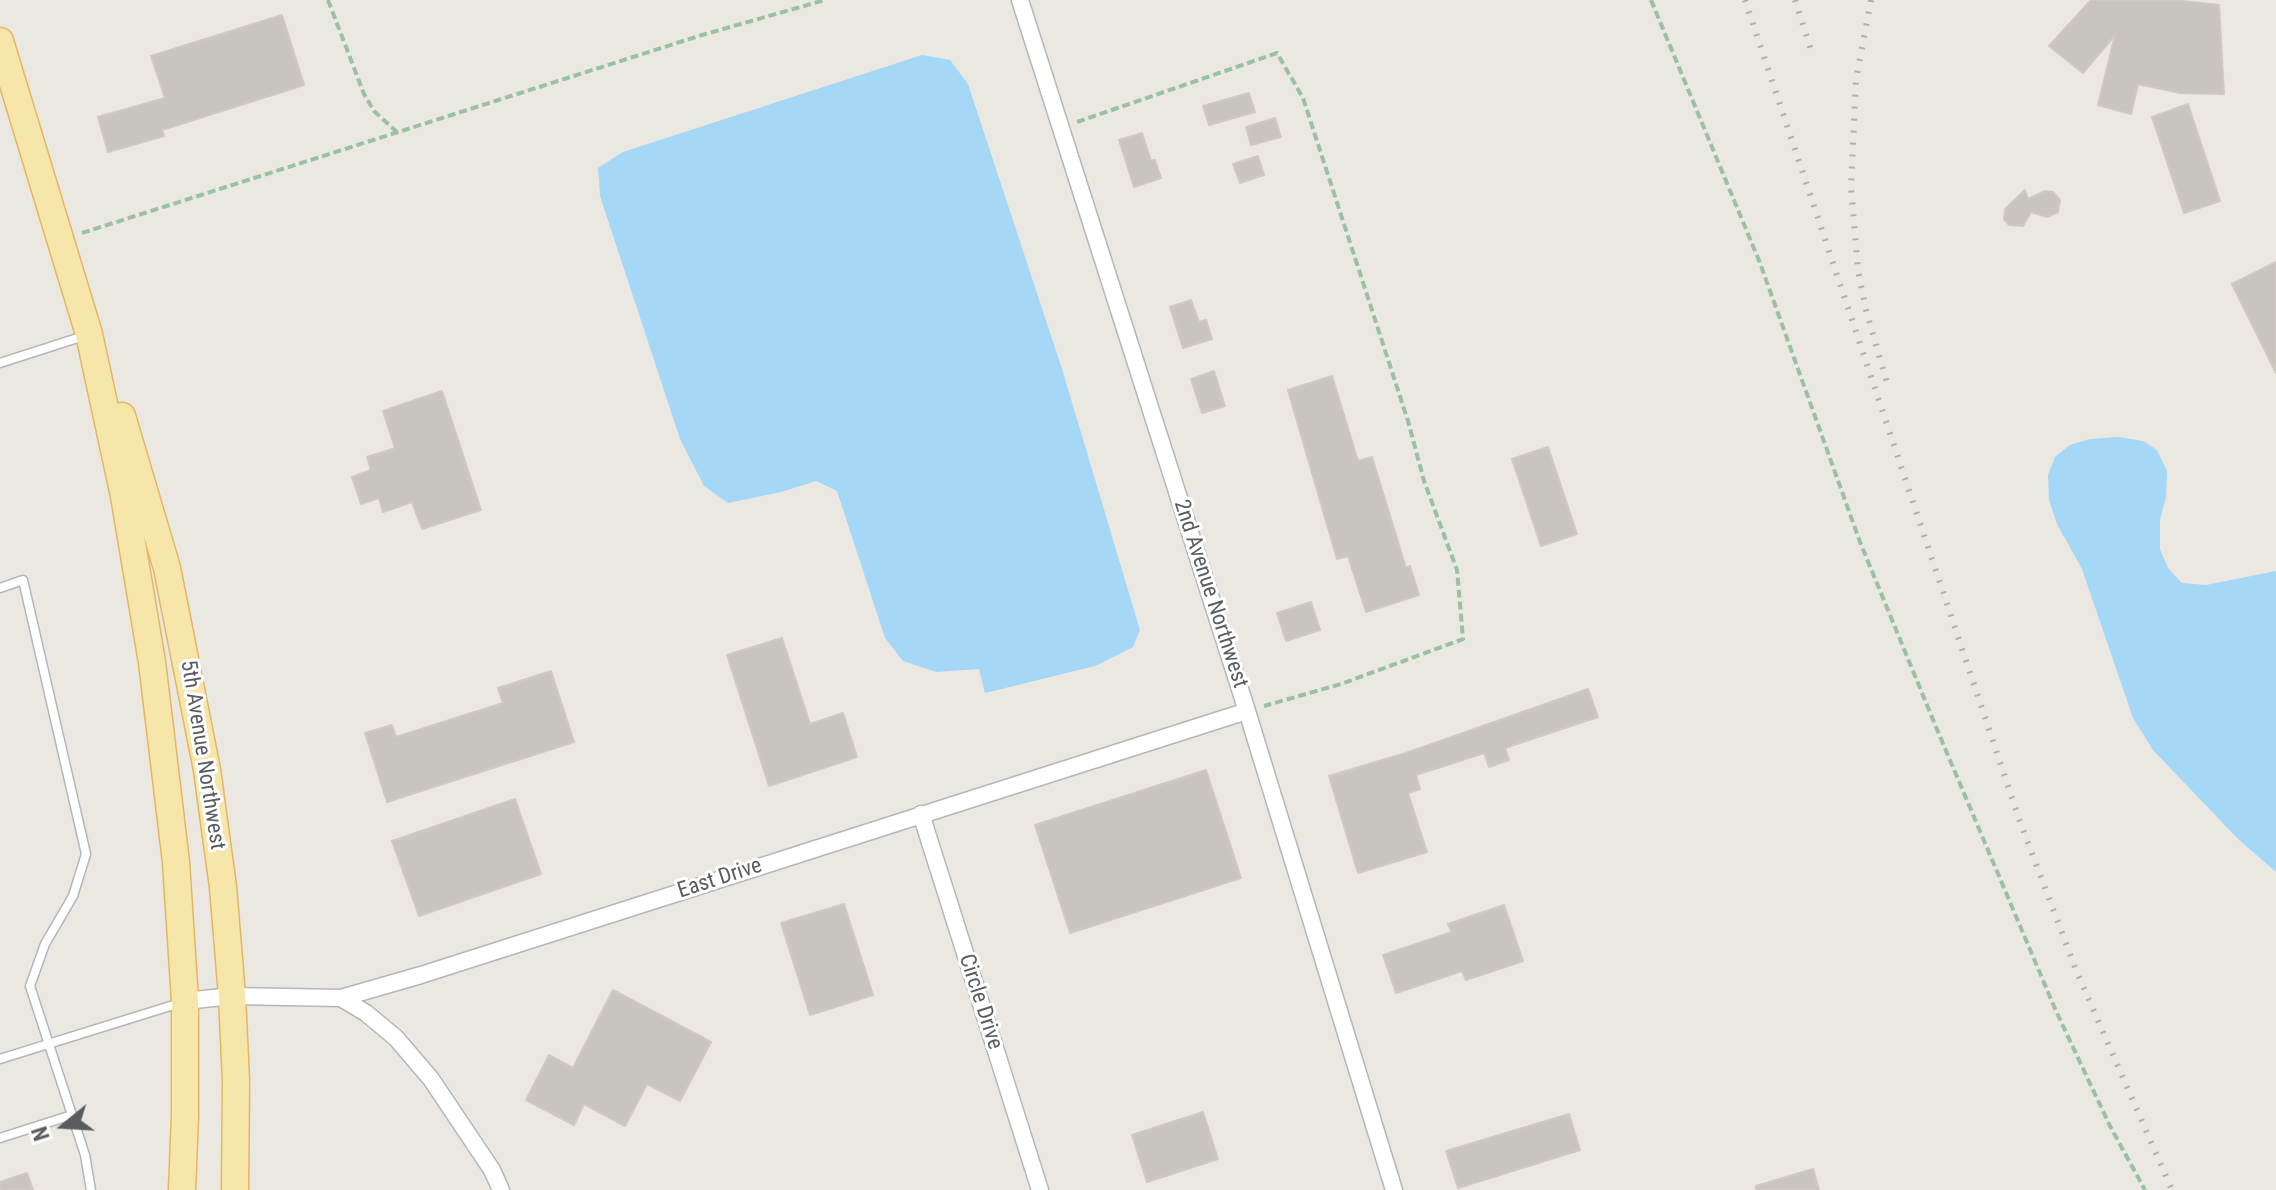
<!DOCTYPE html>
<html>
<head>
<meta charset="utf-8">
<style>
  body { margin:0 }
  #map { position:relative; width:2276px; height:1190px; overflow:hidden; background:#ebe8e1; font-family:"Roboto Condensed",sans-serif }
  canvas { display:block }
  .north { position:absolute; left:24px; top:1086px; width:80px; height:80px; -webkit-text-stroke:6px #fff; paint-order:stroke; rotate:252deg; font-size:22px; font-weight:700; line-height:32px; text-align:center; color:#595d60 }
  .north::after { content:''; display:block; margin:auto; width:28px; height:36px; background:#595d60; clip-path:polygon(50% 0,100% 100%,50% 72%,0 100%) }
</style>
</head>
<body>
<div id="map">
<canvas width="2276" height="1190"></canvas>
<div class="north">N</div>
</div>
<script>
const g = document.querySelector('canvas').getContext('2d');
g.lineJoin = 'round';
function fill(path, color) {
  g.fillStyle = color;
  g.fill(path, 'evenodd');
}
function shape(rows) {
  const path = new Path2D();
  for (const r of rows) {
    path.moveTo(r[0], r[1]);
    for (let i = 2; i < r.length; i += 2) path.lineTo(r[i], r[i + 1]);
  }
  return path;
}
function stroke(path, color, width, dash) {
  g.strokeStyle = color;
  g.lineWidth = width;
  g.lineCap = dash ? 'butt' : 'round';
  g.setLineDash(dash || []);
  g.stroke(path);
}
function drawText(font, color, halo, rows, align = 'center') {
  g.font = font + ' "Roboto Condensed",sans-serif';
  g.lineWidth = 6;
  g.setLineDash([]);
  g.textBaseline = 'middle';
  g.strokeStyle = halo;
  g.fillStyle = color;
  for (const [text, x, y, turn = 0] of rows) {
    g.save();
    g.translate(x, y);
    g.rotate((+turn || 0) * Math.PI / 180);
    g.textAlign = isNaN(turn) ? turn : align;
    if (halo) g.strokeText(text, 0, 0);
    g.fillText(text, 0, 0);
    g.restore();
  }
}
fill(shape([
  [922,55,950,60,968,84,1062,369,1140,630,1133,647,1095,666,985,693,979,669,936,672,903,661,885,638,837,491,816,481,781,492,728,503,704,486,680,439,600,196,598,168,623,152],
  [2118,437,2143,441,2157,450,2167,471,2166,497,2160,520,2160,549,2168,568,2182,583,2206,585,2276,571,2276,872,2238,839,2153,750,2133,718,2082,569,2057,524,2049,500,2048,475,2055,457,2070,445,2090,439]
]), '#a5d7f6');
const building = shape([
  [2091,0,2174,0,2219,5,2224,94,2180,93,2138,84,2131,114,2098,105,2115,35,2083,73,2049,46,2091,0],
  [282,15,304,85,162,130,164,136,108,152,98,117,165,98,151,56,282,15],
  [1249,93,1255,112,1209,125,1203,106,1249,93],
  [2188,104,2220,201,2184,213,2152,117,2188,104],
  [1275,118,1281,137,1251,145,1246,127,1275,118],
  [1142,133,1151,161,1155,160,1161,178,1134,187,1119,140,1142,133],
  [1258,156,1264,175,1240,183,1233,164,1258,156],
  [2025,190,2028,199,2045,191,2053,192,2060,200,2058,212,2047,217,2031,212,2023,226,2009,225,2004,219,2005,209,2025,190],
  [2276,262,2276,373,2232,284,2276,262],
  [1191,300,1199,322,1206,320,1212,339,1183,348,1170,307,1191,300],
  [1214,371,1225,406,1202,413,1191,379,1214,371],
  [1332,376,1358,461,1372,457,1406,568,1410,566,1419,595,1366,612,1348,556,1337,559,1288,390,1332,376],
  [442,391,481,510,422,529,412,502,383,512,379,498,361,504,352,477,371,470,367,457,395,448,383,411,442,391],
  [1548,447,1577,534,1541,546,1512,459,1548,447],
  [1311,602,1320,630,1286,641,1277,613,1311,602],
  [782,638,810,724,843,713,857,757,769,786,727,655,782,638],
  [551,671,574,742,387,802,365,733,392,725,396,737,503,703,498,688,551,671],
  [1588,689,1598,717,1505,748,1509,760,1489,767,1484,753,1416,775,1420,789,1408,793,1427,852,1358,873,1329,776,1409,752,1588,689],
  [1206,770,1241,878,1070,933,1035,825,1206,770],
  [515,799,541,874,419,916,392,841,515,799],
  [844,904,873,995,810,1015,781,923,844,904],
  [1504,905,1523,961,1466,980,1462,971,1396,993,1383,955,1452,932,1448,924,1504,905],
  [613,990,711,1042,680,1101,647,1084,625,1126,584,1104,574,1125,526,1100,549,1055,573,1068,613,990],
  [1203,1112,1218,1159,1147,1182,1132,1135,1203,1112],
  [1569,1114,1580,1150,1458,1188,1446,1151,1569,1114],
  [1813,1169,1819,1190,1756,1190,1756,1186,1813,1169],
  [27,1173,33,1190,0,1190,0,1182,27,1173]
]);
fill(building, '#c8c5c0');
stroke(building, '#cfc9c0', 2);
const service = shape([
  [0,363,87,335],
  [0,588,23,580,86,854,73,896,45,944,30,986,85,1155,91,1190],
  [0,1059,180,1003],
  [0,1138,72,1115]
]);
const minor = shape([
  [1020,0,1247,711,1394,1190],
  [921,814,1040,1190],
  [341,998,366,1013,396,1038,431,1079,492,1170,501,1190],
  [185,1001,232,996,341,998,421,975,1247,711]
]);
const primary = shape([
  [0,41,89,334,124,496,152,662,176,862,185,1001,185,1116,182,1190],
  [122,416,167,568,207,770,223,887,232,996,236,1081,235,1190]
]);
stroke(service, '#b3b6ba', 11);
stroke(minor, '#b3b6ba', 19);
stroke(primary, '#e3b762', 29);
stroke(shape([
  [328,0,364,94,374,111,398,133],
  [1651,0,1760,263,1860,542,1936,727,2056,1011,2110,1126,2145,1190],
  [1077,122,1277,53,1303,98,1408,421,1424,481,1457,570,1463,639,1341,684,1264,706],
  [82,233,702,35,825,0]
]), '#99c1a2', 4, [8, 4]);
stroke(service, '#fff', 8);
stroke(minor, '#fff', 16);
stroke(primary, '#f6e6aa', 26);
stroke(shape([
  [1745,0,2019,819,2076,970,2172,1190],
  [1795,0,1812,53],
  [1871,0,1856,79,1851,187,1858,270,1866,310,1887,383]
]), '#afb0b0', 6, [2, 10]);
drawText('22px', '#595d60', '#fff', [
  ["2nd Avenue Northwest",1210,594,72],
  ["5th Avenue Northwest",202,755,81],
  ["East Drive",720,879,-18],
  ["Circle Drive",980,1002,72]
]);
</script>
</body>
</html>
